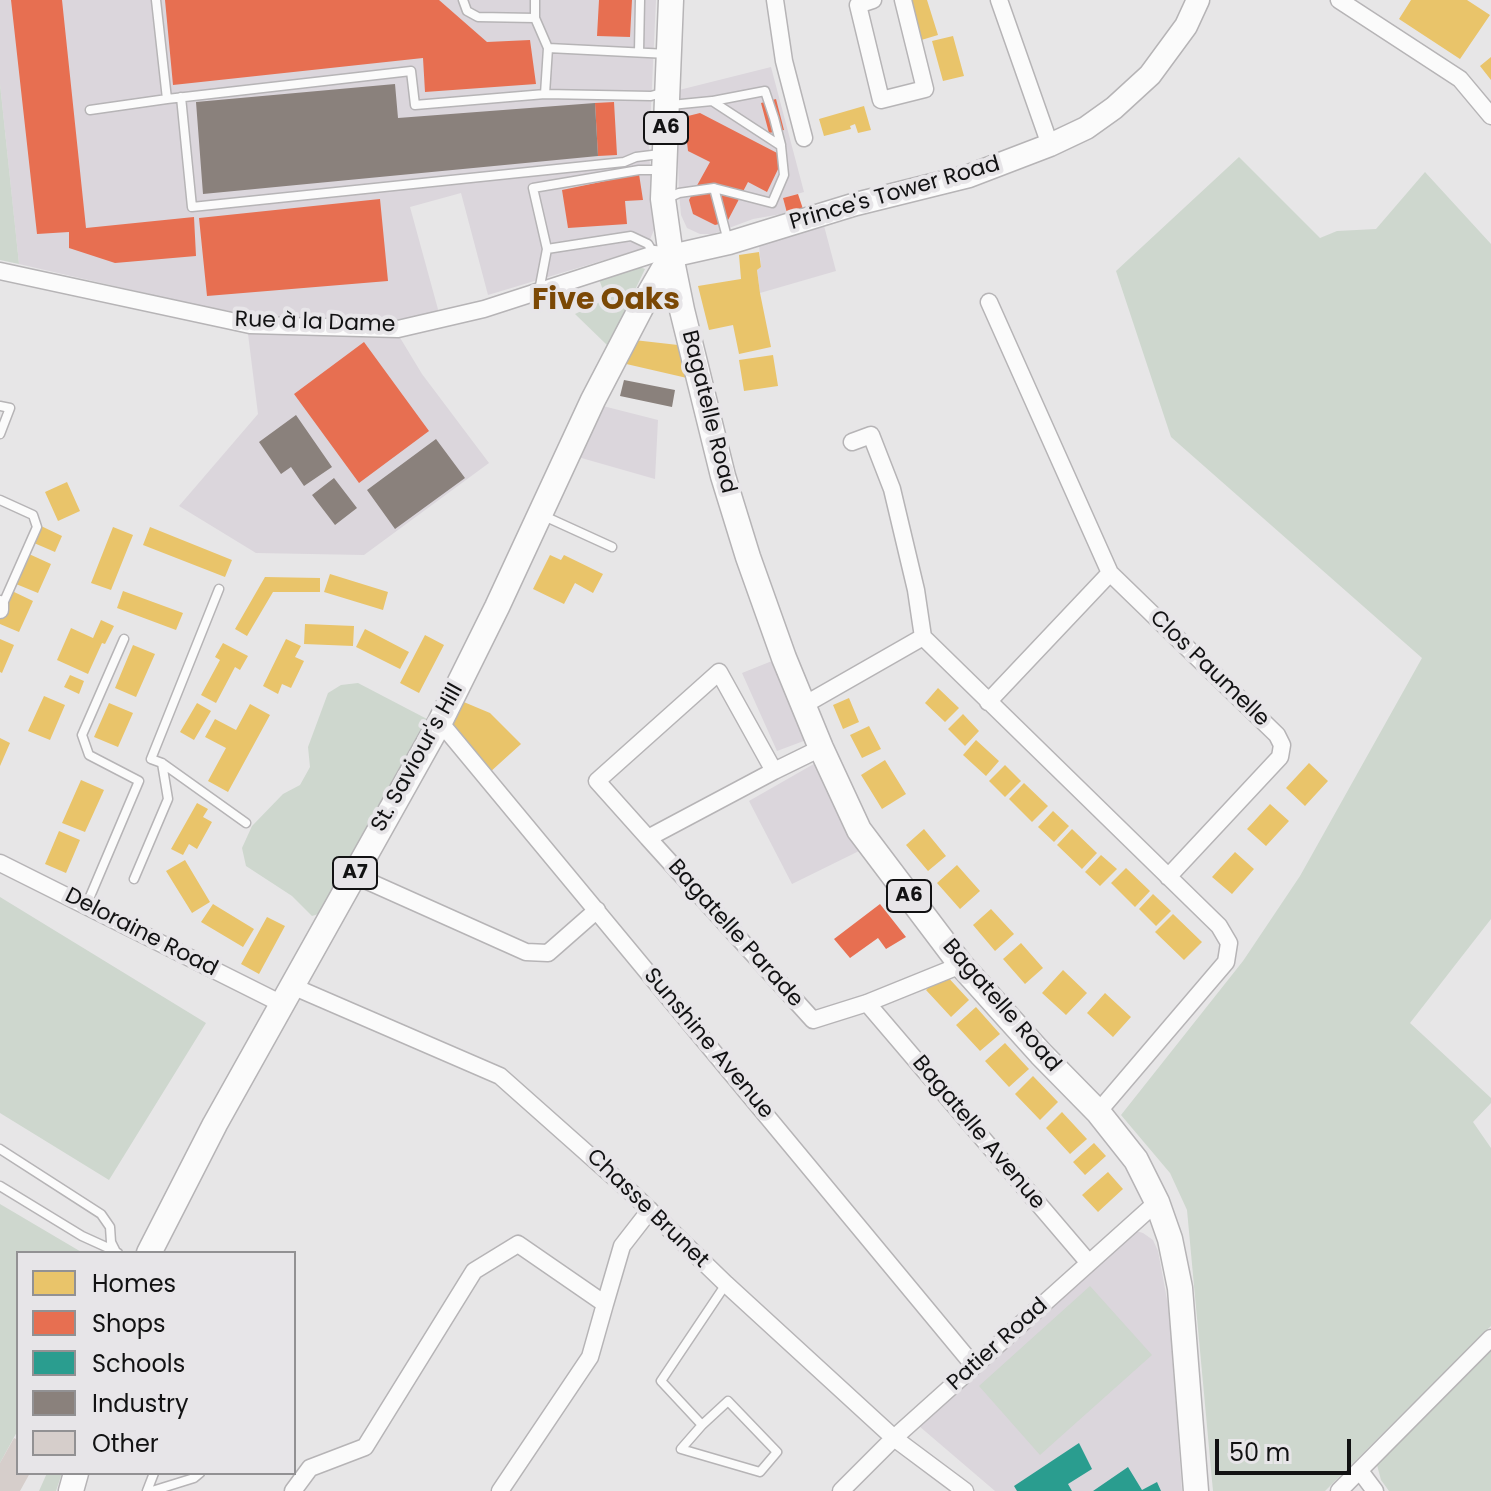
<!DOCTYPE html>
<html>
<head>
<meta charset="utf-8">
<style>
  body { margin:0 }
  #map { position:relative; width:1491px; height:1491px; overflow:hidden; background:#e7e6e7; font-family:Poppins,sans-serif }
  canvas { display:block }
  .legend { position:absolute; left:16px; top:1251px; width:280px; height:224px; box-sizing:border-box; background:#e7e5e8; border:2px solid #929193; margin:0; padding:10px 14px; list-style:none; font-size:24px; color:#121213 }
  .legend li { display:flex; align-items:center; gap:16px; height:40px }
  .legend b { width:40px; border:2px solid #929193 }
  .scale { position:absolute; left:1215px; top:1439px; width:136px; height:36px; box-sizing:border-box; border:4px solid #121213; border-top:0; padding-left:10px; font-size:24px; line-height:28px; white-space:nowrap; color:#121213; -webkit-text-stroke:6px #e7e5e8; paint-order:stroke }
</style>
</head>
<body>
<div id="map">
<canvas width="1491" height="1491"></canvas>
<ul class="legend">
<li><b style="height:22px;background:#e9c46a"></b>Homes</li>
<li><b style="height:22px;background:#e76f51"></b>Shops</li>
<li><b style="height:22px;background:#2a9d8f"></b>Schools</li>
<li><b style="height:22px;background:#8a817c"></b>Industry</li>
<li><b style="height:22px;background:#d6cecb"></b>Other</li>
</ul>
<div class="scale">50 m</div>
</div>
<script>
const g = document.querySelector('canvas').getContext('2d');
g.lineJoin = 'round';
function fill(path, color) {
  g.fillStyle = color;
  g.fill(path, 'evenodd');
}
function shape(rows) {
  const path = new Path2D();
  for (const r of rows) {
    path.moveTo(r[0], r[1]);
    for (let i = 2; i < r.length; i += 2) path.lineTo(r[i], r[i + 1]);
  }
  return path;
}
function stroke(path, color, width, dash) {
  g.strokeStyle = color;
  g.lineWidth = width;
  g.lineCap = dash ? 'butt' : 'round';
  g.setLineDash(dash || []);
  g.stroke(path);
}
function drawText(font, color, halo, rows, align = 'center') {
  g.font = font + ' Poppins,sans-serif';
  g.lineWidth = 8;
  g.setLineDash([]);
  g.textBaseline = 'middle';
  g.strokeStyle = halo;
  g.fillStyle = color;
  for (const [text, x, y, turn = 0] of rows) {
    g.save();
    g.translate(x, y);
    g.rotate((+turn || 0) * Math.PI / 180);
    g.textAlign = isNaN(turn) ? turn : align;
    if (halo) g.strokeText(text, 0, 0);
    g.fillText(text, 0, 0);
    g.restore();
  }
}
fill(shape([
  [0,0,656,0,649,149,654,230,648,244,641,249,488,295,461,193,410,207,439,313,387,321,261,317,188,303,19,264,0,84],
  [771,67,804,192,783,198,787,213,753,219,713,234,700,234,687,228,681,215,679,193,677,132,679,90],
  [823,222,836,271,760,293,757,270,761,267,759,245],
  [259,330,399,336,422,374,489,463,364,555,256,553,179,506,258,414,248,334],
  [603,406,658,420,655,479,578,457],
  [777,659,809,739,777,751,742,673],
  [819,761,859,851,792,884,749,801],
  [1133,1230,1143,1233,1153,1240,1158,1251,1169,1310,1182,1491,995,1491,919,1426]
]), '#dbd6dc');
fill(shape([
  [0,84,19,264,0,260],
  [1239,157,1320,238,1337,231,1376,229,1425,172,1491,244,1491,919,1410,1023,1491,1098,1491,1103,1473,1122,1491,1148,1491,1326,1325,1491,1213,1491,1187,1210,1170,1173,1121,1115,1243,961,1300,876,1422,658,1171,437,1116,271],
  [634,265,645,269,608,346,575,314,606,299,598,276],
  [358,683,427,719,322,913,312,916,292,896,246,866,242,848,252,826,283,794,300,785,310,767,308,747,328,693,341,685],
  [0,897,206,1023,109,1180,0,1113],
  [0,1204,83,1253,18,1253,18,1430,0,1463],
  [1090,1286,1152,1355,1040,1455,979,1386],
  [1491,1351,1491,1491,1389,1491,1381,1480,1377,1465],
  [47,1473,62,1473,56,1491,39,1491]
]), '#ced7ce');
fill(shape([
  [906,0,927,0,938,35,918,41],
  [1411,0,1467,0,1490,15,1460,59,1399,19],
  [953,36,964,76,943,81,932,41],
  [1491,57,1491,80,1480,66],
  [864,106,871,130,858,133,855,124,850,126,851,129,824,136,819,119],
  [759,252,761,267,757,270,760,293,771,347,739,354,733,325,709,330,698,286,741,279,739,255],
  [634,340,678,345,687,378,622,363],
  [773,355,778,386,744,391,739,360],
  [67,482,80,511,58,521,45,492],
  [41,526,62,536,55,552,34,543],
  [113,527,133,535,111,590,91,583],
  [150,527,232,560,225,577,143,545],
  [29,554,51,564,38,593,16,584],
  [550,555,561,560,564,555,603,574,593,593,575,583,564,604,533,589],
  [330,574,388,592,383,610,324,592],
  [265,577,320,578,320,592,273,592,247,636,235,629],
  [12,591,33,601,19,632,0,624,0,618],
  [123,591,183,613,176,630,117,608],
  [101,620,114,626,105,644,102,643,88,674,57,660,71,628,93,638],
  [305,624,354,626,353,646,304,644],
  [365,629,409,652,400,669,356,647],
  [425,635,444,645,419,693,400,683],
  [0,639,14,645,2,673,0,672],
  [286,639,301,646,295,657,304,661,291,688,282,684,278,694,263,686],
  [223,643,248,656,240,670,235,667,216,703,201,695,220,660,215,657],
  [133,645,155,654,136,697,115,688],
  [70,675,84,681,79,694,64,687],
  [938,688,959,708,945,722,925,703],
  [44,696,65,705,50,740,28,731],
  [849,698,859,722,843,729,833,705],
  [459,700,490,713,521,744,489,773,450,725],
  [109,703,133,713,118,747,94,737],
  [197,703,211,711,194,740,180,732],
  [250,704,270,715,228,792,208,781,226,748,205,737,215,719,236,730],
  [963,714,979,731,965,746,948,729],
  [869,726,881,749,862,758,850,735],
  [0,738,10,743,0,766],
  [976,740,999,761,986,776,963,755],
  [885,760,906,794,882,809,861,775],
  [1309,763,1328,781,1305,806,1286,788],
  [1005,765,1021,781,1005,797,989,781],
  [81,780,104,790,85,832,62,823],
  [1024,783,1048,806,1032,822,1009,799],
  [197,803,208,809,203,817,212,822,197,849,189,844,183,855,171,849],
  [1270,804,1289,821,1266,846,1247,829],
  [1053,811,1069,826,1054,842,1038,827],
  [924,829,946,856,928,871,906,845],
  [1072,829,1097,853,1082,869,1057,845],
  [59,831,80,840,66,873,45,864],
  [1235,852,1254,869,1232,894,1212,877],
  [1101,855,1117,869,1100,886,1085,872],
  [185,860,210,902,192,913,166,871],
  [957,865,980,891,960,909,937,883],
  [1126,868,1150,891,1135,907,1111,883],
  [1153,894,1171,911,1156,926,1139,909],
  [213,904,254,929,243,947,201,922],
  [991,909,1014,934,995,951,973,925],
  [1173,914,1202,942,1184,960,1155,932],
  [267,917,285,926,259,974,241,964],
  [1021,943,1043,968,1025,984,1003,959],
  [1063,970,1087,993,1066,1015,1042,993],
  [944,973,969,1000,951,1017,926,990],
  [1105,993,1131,1017,1113,1037,1087,1013],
  [976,1007,1000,1034,980,1051,956,1025],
  [1005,1043,1029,1069,1009,1087,985,1061],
  [1033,1076,1058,1102,1040,1120,1015,1094],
  [1062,1112,1087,1139,1070,1154,1046,1128],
  [1094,1143,1106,1156,1085,1175,1073,1162],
  [1108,1172,1123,1189,1098,1212,1082,1195]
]), '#e9c46a');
fill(shape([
  [11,0,62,0,86,228,194,217,196,256,115,263,69,248,69,232,37,234],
  [165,0,439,0,487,42,530,40,536,84,425,92,423,58,173,85],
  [599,0,632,0,630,37,597,36],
  [776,99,784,130,769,133,761,103],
  [614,102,617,155,598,156,595,103],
  [700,113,779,154,781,163,767,192,748,182,727,222,715,225,693,214,689,200,710,162,688,151,686,134,688,116],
  [639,174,643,200,625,201,627,224,568,228,562,190],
  [798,194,803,209,787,213,783,198],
  [380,199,388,281,207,296,199,218],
  [364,342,429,431,359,483,294,394],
  [880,904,906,937,886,949,878,938,850,958,834,939]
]), '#e76f51');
fill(shape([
  [1079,1443,1092,1469,1068,1484,1072,1491,1017,1491,1014,1486],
  [1128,1467,1142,1490,1157,1482,1161,1491,1093,1491]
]), '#2a9d8f');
fill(shape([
  [395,84,398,118,595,103,598,156,203,194,196,102],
  [624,380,675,390,672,407,620,396],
  [296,415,332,467,304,486,291,467,281,474,259,442],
  [436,439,465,478,395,529,367,490],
  [334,478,357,508,335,525,312,495]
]), '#8a817c');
fill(shape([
  [14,1438,18,1440,18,1473,30,1473,20,1491,0,1491,0,1463]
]), '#d6cecb');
const lane = shape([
  [463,0,467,11,478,17,535,18],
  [535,0,535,18,548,48],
  [639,52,640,0],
  [665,92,651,96,545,94,548,48,668,54],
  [181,97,192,207,624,162,636,157,660,154],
  [167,99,411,71,415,105,545,94],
  [713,101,765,91,774,118,781,145],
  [671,105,712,101,781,146,784,175,772,203,714,188],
  [90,110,167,99,156,0],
  [668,198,679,193,714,188,728,241],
  [654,254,648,244,631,236,547,249,533,188,639,170,661,170],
  [539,291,547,249],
  [0,406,10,408,0,434],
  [0,500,33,515,37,527,2,606],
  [544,516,612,547],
  [219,589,151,759,162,763,246,823],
  [134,879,168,799,162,763],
  [86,906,139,781,89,755,82,735,124,639],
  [0,1149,101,1214,110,1227,111,1242,116,1252,118,1253],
  [0,1186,82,1236,115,1251],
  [702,1425,728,1401,777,1452,760,1472,681,1449,702,1425,661,1381,726,1284],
  [147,1491,154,1473],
  [152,1491,194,1478,200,1473]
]);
const street = shape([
  [775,0,784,61,804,138],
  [873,0,858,5,881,100,925,89,903,0],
  [999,0,1050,145],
  [1339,0,1460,79,1491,116],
  [0,271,250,325,398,329,484,309,654,254,671,256],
  [989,302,1110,573],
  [852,442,871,435,892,489,916,590,923,637],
  [0,604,0,610],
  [988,702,1110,573,1277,735,1282,745,1280,757,1168,877],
  [804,705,923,637,1219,926,1229,943,1226,962,1098,1112],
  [440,722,974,1366],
  [774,771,719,672,597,781,648,838,774,771,821,748],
  [648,838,813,1020,867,1003,961,965],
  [0,863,282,1004],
  [354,875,526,952,548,953,597,910],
  [292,986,500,1076,634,1195,726,1284,894,1438,965,1491],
  [867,1003,1089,1263],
  [1360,1471,1375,1491],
  [293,1491,310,1468,365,1447,474,1271,518,1244,605,1304,622,1246,650,1210],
  [500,1491,590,1357,605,1304],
  [841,1491,894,1438,1157,1202],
  [1339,1491,1491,1338]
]);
const secondary = shape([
  [671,256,729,243,856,204,969,176,1050,145,1086,128,1114,108,1150,75,1186,26,1198,0]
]);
const primary = shape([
  [671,0,663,199,671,256,682,310,723,476,748,557,784,658,821,748,859,830,961,965,1041,1054,1098,1112,1136,1160,1157,1202,1170,1239,1180,1288,1196,1491],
  [149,1253,215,1124,440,722,497,607,593,400,642,306,671,256],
  [71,1491,76,1473]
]);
stroke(lane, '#b6b4b6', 11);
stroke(street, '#b6b4b6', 19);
stroke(secondary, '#b6b4b6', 25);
stroke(primary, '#b6b4b6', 27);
stroke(lane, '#fbfbfb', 8);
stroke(street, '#fbfbfb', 16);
stroke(secondary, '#fbfbfb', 22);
stroke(primary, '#fbfbfb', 24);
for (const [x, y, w] of [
  [666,128,44],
  [355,873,44],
  [909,896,44]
]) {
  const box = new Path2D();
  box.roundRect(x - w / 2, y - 16, w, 32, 6);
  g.fillStyle = '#e7e5e8';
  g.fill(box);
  stroke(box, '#121213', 2);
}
drawText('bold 20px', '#121213', null, [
  ["A6",666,128],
  ["A7",355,873],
  ["A6",909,896]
]);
drawText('22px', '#121213', '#e7e5e8', [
  ["Prince's Tower Road",895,194,-16],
  ["Rue à la Dame",315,323,2],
  ["Bagatelle Road",708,412,76],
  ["Clos Paumelle",1209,669,44],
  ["St. Saviour's Hill",418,758,-61],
  ["Deloraine Road",141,933,27],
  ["Bagatelle Parade",735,934,48],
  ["Bagatelle Road",1001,1006,49],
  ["Sunshine Avenue",708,1044,50],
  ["Bagatelle Avenue",978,1133,50],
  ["Chasse Brunet",647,1209,44],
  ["Patier Road",998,1345,-42]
]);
drawText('bold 30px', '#7b4805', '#e7e5e8', [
  ["Five Oaks",606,301]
]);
</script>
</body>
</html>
